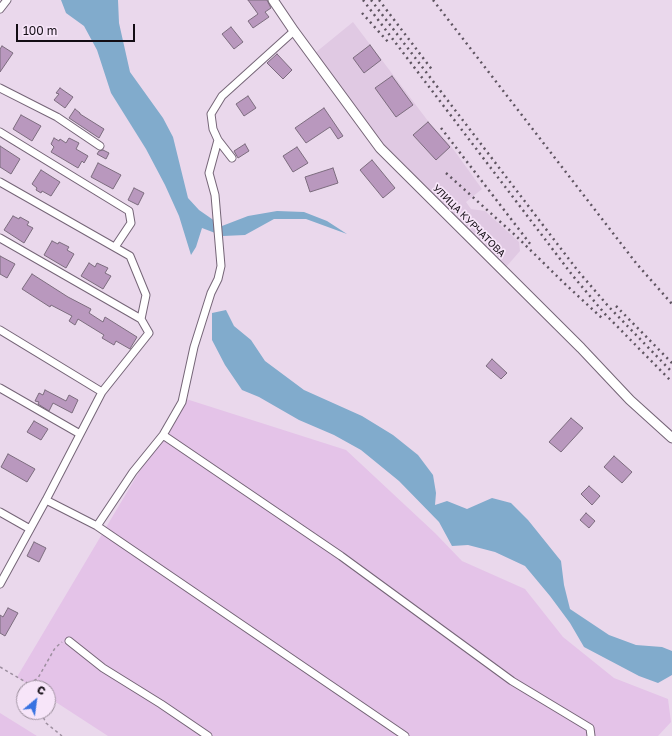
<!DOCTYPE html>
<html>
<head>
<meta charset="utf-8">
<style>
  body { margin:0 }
  #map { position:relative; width:672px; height:736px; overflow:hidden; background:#ead8ec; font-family:"Golos Text",sans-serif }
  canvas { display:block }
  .north { position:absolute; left:16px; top:680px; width:40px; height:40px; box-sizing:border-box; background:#f7e5f9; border:1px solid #9c8f9d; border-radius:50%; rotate:29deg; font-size:11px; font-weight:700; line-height:16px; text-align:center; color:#130d14 }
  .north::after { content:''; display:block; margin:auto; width:14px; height:18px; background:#3872e1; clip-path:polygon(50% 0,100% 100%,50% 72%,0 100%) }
  .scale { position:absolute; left:16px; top:24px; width:119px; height:18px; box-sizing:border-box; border:2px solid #130d14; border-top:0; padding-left:5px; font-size:12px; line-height:14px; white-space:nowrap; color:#130d14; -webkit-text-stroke:3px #f7e5f9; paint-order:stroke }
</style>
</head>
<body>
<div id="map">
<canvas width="672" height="736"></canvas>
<div class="north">С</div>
<div class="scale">100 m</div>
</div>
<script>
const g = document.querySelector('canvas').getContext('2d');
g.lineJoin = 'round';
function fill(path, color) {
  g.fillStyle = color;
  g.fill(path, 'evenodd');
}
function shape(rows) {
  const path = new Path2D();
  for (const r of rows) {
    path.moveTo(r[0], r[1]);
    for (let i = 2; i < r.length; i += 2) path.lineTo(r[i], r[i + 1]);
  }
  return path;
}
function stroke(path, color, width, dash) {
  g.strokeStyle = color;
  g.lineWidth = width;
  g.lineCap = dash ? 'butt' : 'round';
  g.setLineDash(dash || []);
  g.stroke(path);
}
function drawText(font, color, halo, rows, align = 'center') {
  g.font = font + ' "Golos Text",sans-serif';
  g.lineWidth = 3.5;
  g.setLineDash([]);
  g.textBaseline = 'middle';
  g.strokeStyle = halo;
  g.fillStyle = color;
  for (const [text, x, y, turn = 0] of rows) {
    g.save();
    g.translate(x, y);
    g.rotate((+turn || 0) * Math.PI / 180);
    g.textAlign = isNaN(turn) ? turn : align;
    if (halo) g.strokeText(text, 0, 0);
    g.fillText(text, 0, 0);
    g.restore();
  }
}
fill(shape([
  [353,22,428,121,451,146,482,189,466,202,471,209,485,211,519,242,520,251,506,267,383,146,315,53]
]), '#e0c9e3');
fill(shape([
  [183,398,346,450,435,533,462,561,525,589,563,637,614,678,668,699,671,722,658,736,108,736,48,697,48,688,33,688,17,677],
  [0,713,37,736,0,736]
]), '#e4c3e8');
fill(shape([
  [61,0,118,0,119,23,130,72,163,118,173,137,188,198,199,210,222,226,248,216,277,211,304,212,327,221,347,234,306,219,274,219,245,235,223,236,202,228,196,247,191,255,179,216,165,185,146,149,111,93,97,50,84,26,66,13],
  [226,310,234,326,251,340,265,361,304,390,362,416,393,435,418,455,433,475,436,493,435,505,447,501,467,509,492,498,511,503,528,520,561,561,564,585,570,609,609,635,636,645,662,647,672,651,672,675,658,683,639,676,584,647,570,623,550,596,525,566,495,552,468,545,452,546,439,522,399,481,361,450,334,435,299,420,259,397,242,390,225,365,212,340,212,313]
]), '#81abcc');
const building = shape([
  [248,0,267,0,271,8,265,12,269,17,253,28,248,21,258,14,248,0],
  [231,27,243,42,234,49,222,34,231,27],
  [370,45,381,60,364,73,353,58,370,45],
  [2,46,13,53,0,72,0,49,2,46],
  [277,54,292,70,283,79,267,63,277,54],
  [392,76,413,105,396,117,375,88,392,76],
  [60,88,73,97,65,108,54,100,59,94,56,93,60,88],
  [248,96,256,108,244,116,236,104,248,96],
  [324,108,343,136,338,139,330,127,306,143,295,128,324,108],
  [75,109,80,113,80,114,104,129,99,138,69,118,75,109],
  [21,115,41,126,32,141,13,129,21,115],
  [428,122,450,147,436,160,413,135,428,122],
  [54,138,59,141,60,139,66,143,69,138,79,143,76,149,88,156,84,163,82,161,78,168,51,152,54,147,51,144,54,138],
  [245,144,249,151,238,158,234,151,245,144],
  [0,146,20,159,11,174,0,167,0,146],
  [297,147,308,163,293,172,283,156,297,147],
  [103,150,109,153,106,159,97,154,99,151,103,150],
  [372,160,395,188,383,198,360,170,372,160],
  [98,163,121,175,113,189,91,177,98,163],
  [333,168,338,183,310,192,305,177,333,168],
  [41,170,60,182,51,196,42,191,41,193,36,190,37,188,32,184,41,170],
  [134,188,144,193,138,205,128,200,134,188],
  [13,216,19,219,20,217,29,222,27,225,33,228,24,243,4,230,13,216],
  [52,241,58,244,59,242,69,247,67,250,74,254,66,268,44,255,52,241],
  [0,256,15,264,7,278,0,274,0,256],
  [89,263,95,267,97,263,108,268,105,273,111,276,103,289,81,276,89,263],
  [32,274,68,297,91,309,89,313,103,322,105,317,137,337,131,347,130,349,116,341,114,345,102,338,104,335,78,319,75,325,69,321,72,316,51,305,50,307,22,289,32,274],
  [492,359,507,373,501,379,486,366,492,359],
  [45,390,66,401,69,395,78,400,72,413,53,403,49,411,38,404,39,402,35,401,39,393,43,395,45,390],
  [571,418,583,428,561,452,549,442,571,418],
  [34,421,48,429,41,440,27,432,34,421],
  [8,454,35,469,27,482,1,467,8,454],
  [614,456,632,472,622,483,604,467,614,456],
  [589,486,600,496,592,505,581,494,589,486],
  [586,513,595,521,589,528,580,520,586,513],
  [34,542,46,548,39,562,27,556,34,542],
  [8,608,18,613,5,636,0,633,0,615,3,617,8,608]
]);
fill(building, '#b998be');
stroke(building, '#7c6c7e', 1);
const minor = shape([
  [0,9,7,0],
  [0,88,57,117,100,146],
  [0,132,129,211,131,223,115,247],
  [232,158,218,140,213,129,211,114,222,96,294,31],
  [0,182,130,256,146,295,141,319],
  [0,238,141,319,149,333,102,392,46,500,0,584],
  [0,330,102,392],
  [0,388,80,434],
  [163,435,341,556,512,681,590,728,591,736],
  [46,500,97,526,133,472,163,435,182,402,194,347,211,293,218,279,221,266,215,195,209,173,218,140],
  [0,512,30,529],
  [97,526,405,736],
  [69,641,103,668,161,704,208,736]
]);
const tertiary = shape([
  [273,0,294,31,380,148,581,348,630,400,672,438]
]);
stroke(minor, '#756577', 9);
stroke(tertiary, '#756577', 11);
stroke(shape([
  [0,667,29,684,31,688],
  [29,684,38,678,55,648,62,642],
  [41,712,46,723,62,736]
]), '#9d8f9f', 1.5, [3, 3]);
stroke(minor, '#fff', 7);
stroke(tertiary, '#fff', 9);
stroke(shape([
  [363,0,573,276,605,314,672,382],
  [371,0,578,271,609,307,672,372],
  [379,0,433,71],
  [433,0,636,263,672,304],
  [362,13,389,43],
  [441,128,531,245],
  [446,173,515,235,564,283,604,320],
  [616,306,672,363]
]), '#5f5561', 2.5, [2, 4]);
drawText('10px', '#130d14', '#f7e5f9', [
  ["УЛИЦА КУРЧАТОВА",469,221,45]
]);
</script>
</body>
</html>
